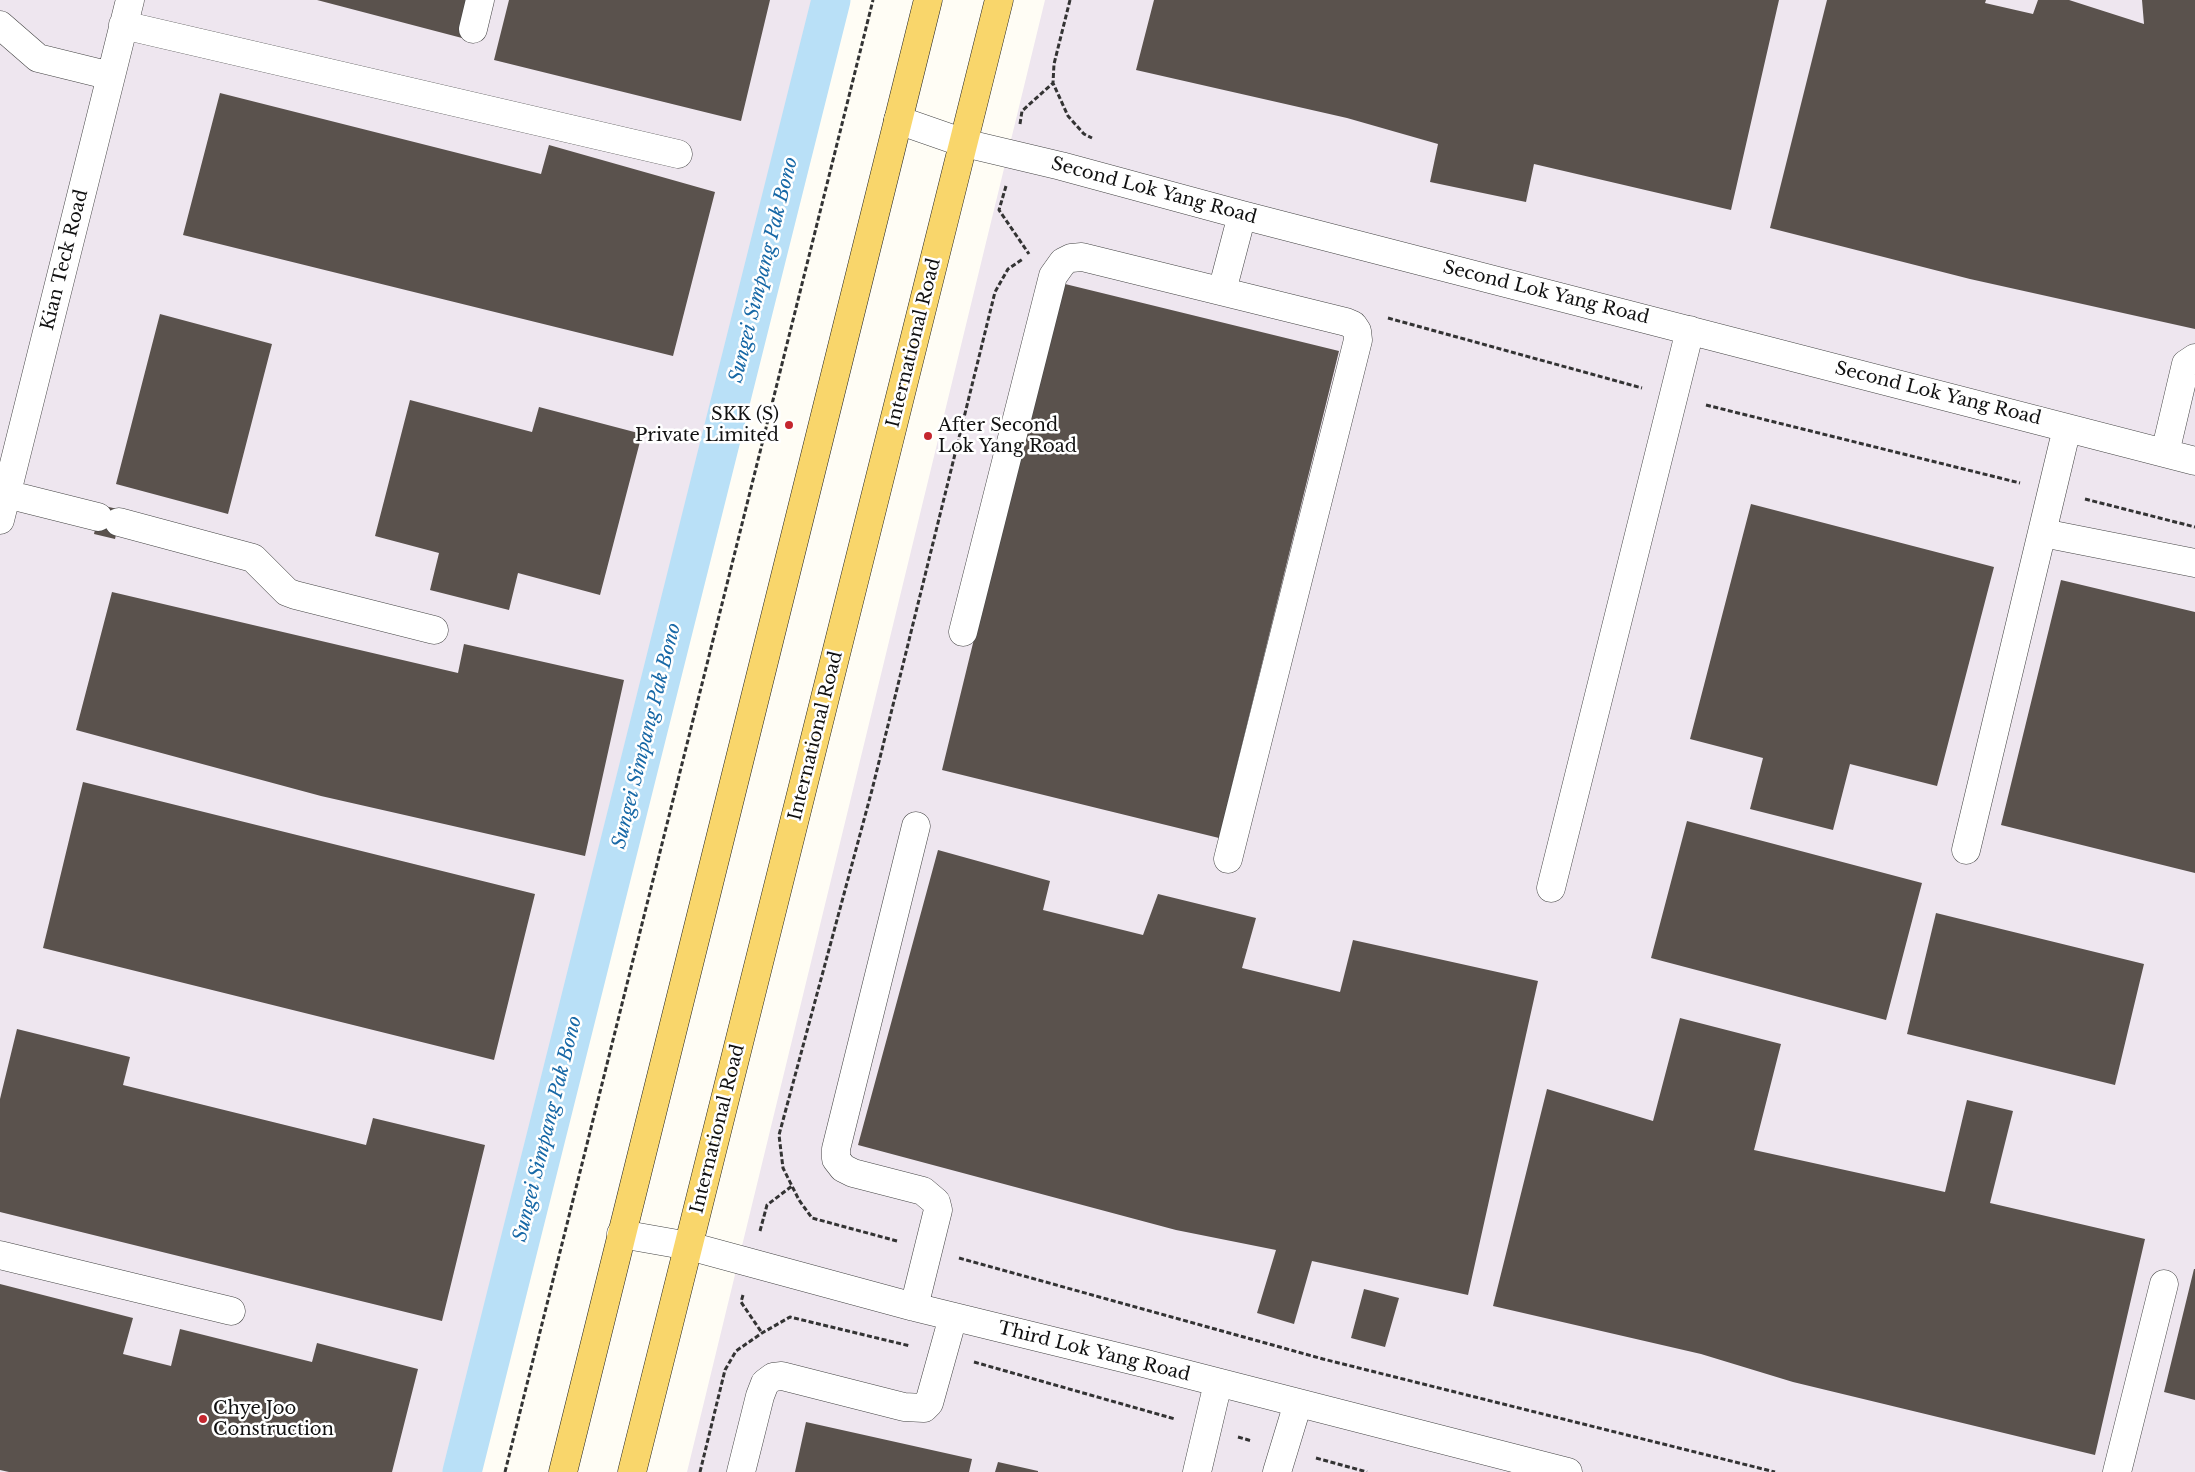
<!DOCTYPE html>
<html>
<head>
<meta charset="utf-8">
<style>
  body { margin:0 }
  canvas { display:block; background:#fffdf5 }
</style>
</head>
<body>
<canvas width="2195" height="1472"></canvas>
<script>
const g = document.querySelector('canvas').getContext('2d');
g.lineJoin = 'round';
function fill(path, color) {
  g.fillStyle = color;
  g.fill(path, 'evenodd');
}
function shape(rows) {
  const path = new Path2D();
  for (const r of rows) {
    path.moveTo(r[0], r[1]);
    for (let i = 2; i < r.length; i += 2) path.lineTo(r[i], r[i + 1]);
  }
  return path;
}
function stroke(path, color, width, dash) {
  g.strokeStyle = color;
  g.lineWidth = width;
  g.lineCap = dash ? 'butt' : 'round';
  g.setLineDash(dash || []);
  g.stroke(path);
}
function drawText(font, color, halo, rows, align = 'center') {
  g.font = font + ' "Libre Baskerville",serif';
  g.lineWidth = 5;
  g.setLineDash([]);
  g.textBaseline = 'middle';
  g.strokeStyle = halo;
  g.fillStyle = color;
  for (const [text, x, y, turn = 0] of rows) {
    g.save();
    g.translate(x, y);
    g.rotate((+turn || 0) * Math.PI / 180);
    g.textAlign = isNaN(turn) ? turn : align;
    if (halo) g.strokeText(text, 0, 0);
    g.fillText(text, 0, 0);
    g.restore();
  }
}
fill(shape([
  [0,0,835,0,481,1472,0,1472],
  [1045,0,2195,0,2195,1472,687,1472]
]), '#eee6ef');
stroke(shape([
  [462,1472,831,0]
]), '#b9e0f7', 39);
fill(shape([
  [317,0,472,0,462,38],
  [509,0,770,0,741,121,494,60],
  [1154,0,1779,0,1731,210,1534,164,1526,202,1430,182,1438,144,1347,118,1136,70],
  [1827,0,1986,0,1985,3,2033,14,2038,0,2069,0,2144,24,2142,0,2195,0,2195,329,1970,279,1770,228],
  [220,93,541,174,549,145,715,192,673,356,183,235],
  [1061,283,1339,351,1219,838,942,770],
  [160,314,272,344,228,514,116,484],
  [410,400,532,432,539,407,642,434,600,595,518,573,509,610,430,590,439,553,375,536],
  [1751,504,1994,567,1937,786,1850,764,1833,830,1750,809,1763,758,1690,739],
  [100,505,122,510,115,539,94,534],
  [2061,580,2195,612,2195,873,2001,825],
  [112,592,458,673,464,644,624,680,585,856,321,796,76,730],
  [83,782,535,894,494,1060,43,948],
  [1687,821,1922,883,1886,1020,1651,958],
  [938,850,1050,881,1043,910,1143,935,1158,894,1256,918,1242,968,1340,992,1353,940,1538,981,1468,1295,1312,1261,1294,1324,1257,1313,1276,1250,1176,1230,858,1145],
  [1936,913,2144,964,2115,1085,1907,1034],
  [1680,1018,1781,1044,1754,1150,1945,1192,1967,1100,2013,1111,1990,1203,2145,1239,2095,1455,1793,1382,1701,1354,1493,1306,1547,1089,1653,1121],
  [17,1029,130,1057,123,1085,366,1145,373,1118,485,1145,442,1321,0,1212,0,1099],
  [2194,1269,2195,1269,2195,1400,2164,1392],
  [0,1284,133,1318,123,1354,171,1366,180,1329,312,1362,317,1343,418,1369,392,1472,9,1472,0,1470],
  [1364,1289,1399,1298,1385,1347,1351,1338],
  [806,1422,972,1459,969,1472,795,1472],
  [998,1462,1038,1471,1038,1472,995,1472]
]), '#5a524d');
const minor = shape([
  [0,25,38,58,111,76],
  [123,25,678,154],
  [473,29,480,0],
  [898,120,964,143,1061,166,1242,215,2195,461],
  [1222,291,1242,215],
  [2165,453,2186,364,2195,358],
  [6,494,98,517],
  [0,520,130,0],
  [119,522,253,558,287,592,295,595,434,630],
  [2043,533,2195,563],
  [963,632,1053,276,1063,262,1071,258,1082,257,1346,322,1353,325,1357,331,1358,340,1228,859],
  [1966,850,2067,428],
  [1551,888,1690,330],
  [621,1234,689,1246,914,1307,1143,1363,1568,1472],
  [0,1255,231,1311],
  [914,1307,938,1210,936,1202,923,1191,853,1173,843,1168,836,1159,836,1149,916,826],
  [741,1472,760,1396,765,1383,773,1377,782,1376,904,1407,924,1408,929,1403,953,1317],
  [1197,1472,1218,1383],
  [1277,1472,1298,1403],
  [2117,1472,2164,1284]
]);
const major = shape([
  [563,1472,928,0],
  [632,1472,999,0]
]);
stroke(minor, '#444', 29);
stroke(major, '#222', 29);
stroke(shape([
  [1070,0,1054,64,1053,83,1068,116,1084,134,1092,138],
  [1020,124,1022,111,1053,83],
  [1006,186,999,210,1029,254],
  [1388,318,1642,388],
  [1706,405,2020,483],
  [2085,499,2195,527],
  [760,1231,767,1205,792,1186],
  [897,1241,812,1218,799,1200,783,1168,779,1135,872,790,995,292,1008,269,1023,259],
  [959,1258,1323,1359,1775,1472],
  [743,1295,741,1302,762,1333],
  [974,1362,1175,1419],
  [1238,1437,1252,1441],
  [1316,1458,1367,1472],
  [505,1472,873,0],
  [700,1472,725,1370,736,1351,762,1333,790,1317,910,1346]
]), '#333', 3, [5, 2.5]);
stroke(minor, '#fff', 28);
stroke(major, '#f9d66b', 28);
for (const [x, y, r, color] of [
  [789,425,5,"#c4262e"],
  [928,436,5,"#c4262e"],
  [203,1419,5,"#c4262e"]
]) {
  const dot = new Path2D();
  dot.arc(x, y, r, 0, 2 * Math.PI);
  g.fillStyle = color;
  g.fill(dot);
  stroke(dot, '#fff', 2);
}
drawText('18px', '#111', '#fff', [
  ["Second Lok Yang Road",1154,191,15],
  ["Kian Teck Road",65,260,-76],
  ["Second Lok Yang Road",1546,293,14],
  ["International Road",914,343,-76],
  ["Second Lok Yang Road",1938,394,14],
  ["International Road",816,736,-76],
  ["International Road",718,1129,-76],
  ["Third Lok Yang Road",1094,1352,14]
]);
drawText('18px', '#111', '#fff', [
  ["SKK (S)",779,415,"right"],
  ["Private Limited",779,436,"right"],
  ["After Second",938,426],
  ["Lok Yang Road",938,447],
  ["Chye Joo",213,1409],
  ["Construction",213,1430]
], 'left');
drawText('italic 19px', '#1768a6', '#fff', [
  ["Sungei Simpang Pak Bono",764,270,-76],
  ["Sungei Simpang Pak Bono",647,736,-76],
  ["Sungei Simpang Pak Bono",548,1129,-76]
]);
</script>
</body>
</html>
